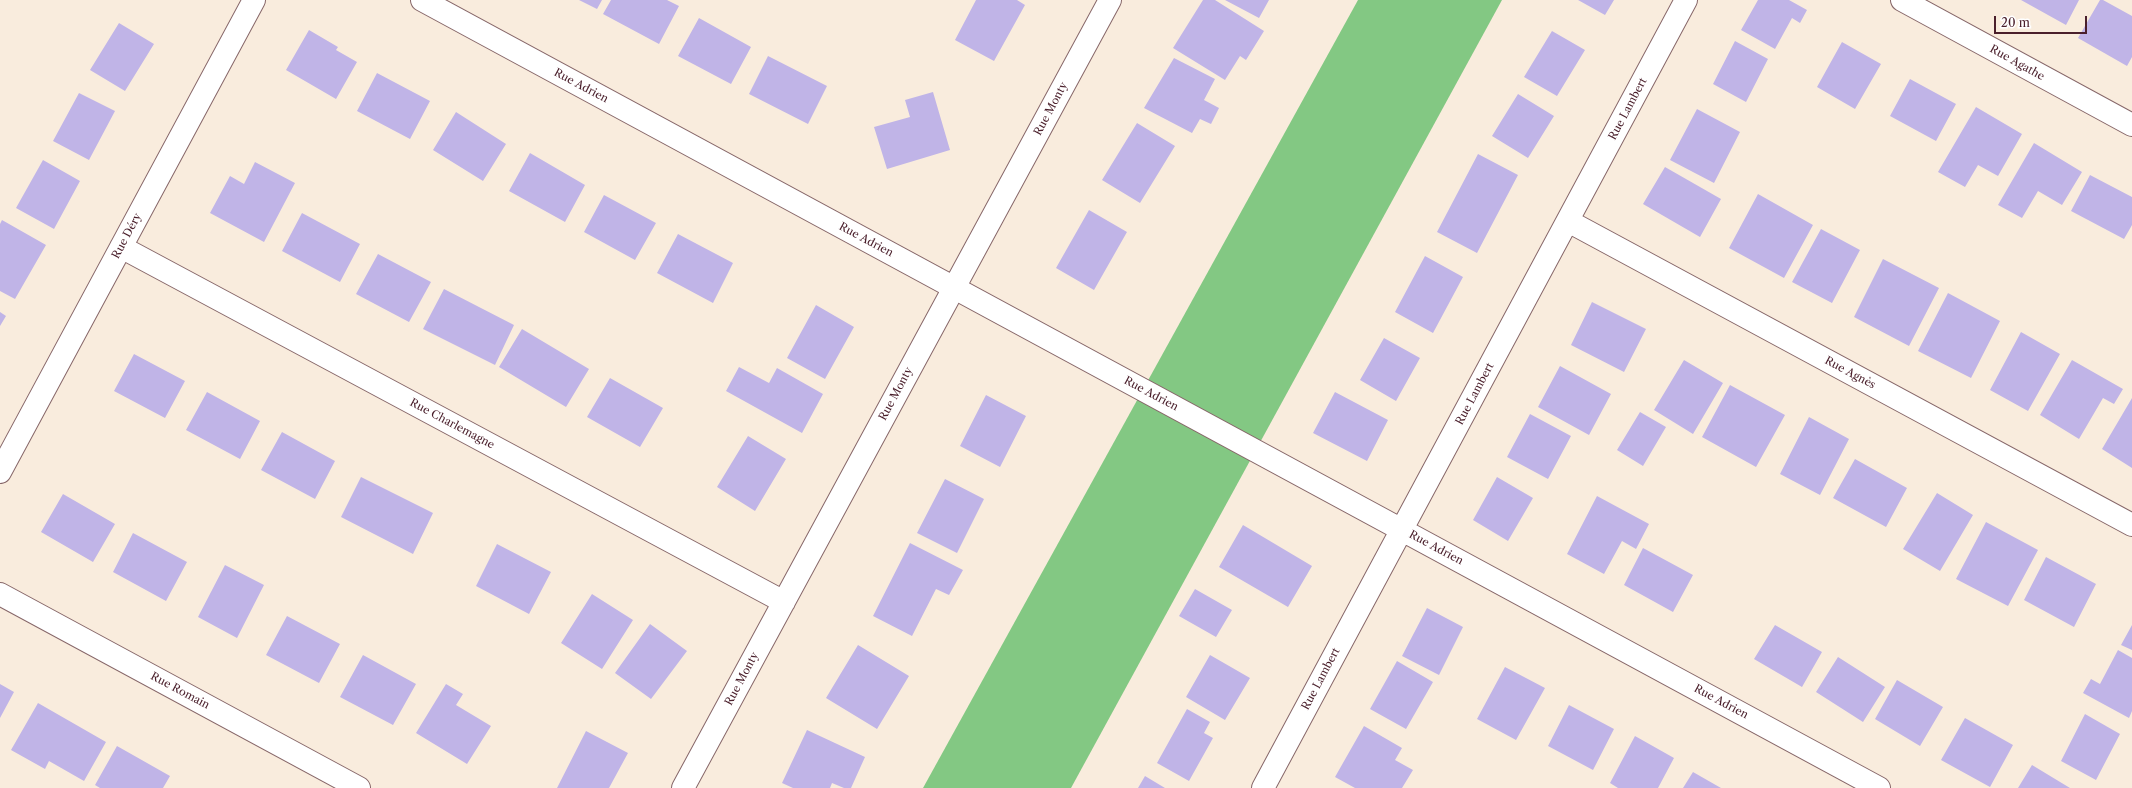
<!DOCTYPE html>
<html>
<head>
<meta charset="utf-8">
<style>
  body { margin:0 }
  #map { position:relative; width:2132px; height:788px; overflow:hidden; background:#f9ecdd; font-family:"Libre Caslon Text",serif }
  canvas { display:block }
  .scale { position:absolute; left:1994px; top:16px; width:93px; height:18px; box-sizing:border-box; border:2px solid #4a1f2b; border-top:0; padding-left:5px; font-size:12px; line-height:14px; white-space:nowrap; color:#4a1f2b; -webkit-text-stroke:3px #fff; paint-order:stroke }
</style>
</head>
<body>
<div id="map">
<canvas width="2132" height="788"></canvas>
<div class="scale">20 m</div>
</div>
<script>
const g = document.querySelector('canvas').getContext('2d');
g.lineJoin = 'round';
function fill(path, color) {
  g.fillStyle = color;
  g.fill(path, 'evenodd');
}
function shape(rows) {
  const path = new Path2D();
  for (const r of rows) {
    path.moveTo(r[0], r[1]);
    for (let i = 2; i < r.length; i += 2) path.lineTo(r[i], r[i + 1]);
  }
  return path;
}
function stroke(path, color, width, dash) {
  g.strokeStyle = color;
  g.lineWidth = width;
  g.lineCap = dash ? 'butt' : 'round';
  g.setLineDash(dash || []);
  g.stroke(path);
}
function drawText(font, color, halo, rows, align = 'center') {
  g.font = font + ' "Libre Caslon Text",serif';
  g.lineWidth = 3.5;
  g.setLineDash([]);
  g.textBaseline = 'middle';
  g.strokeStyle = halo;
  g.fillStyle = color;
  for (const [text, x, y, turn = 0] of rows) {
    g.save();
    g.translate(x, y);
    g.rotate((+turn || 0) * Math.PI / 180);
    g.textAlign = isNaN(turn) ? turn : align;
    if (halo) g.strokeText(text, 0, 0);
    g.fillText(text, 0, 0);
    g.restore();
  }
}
fill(shape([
  [1358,0,1502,0,1071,788,923,788]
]), '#83c883');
fill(shape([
  [579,0,602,0,597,9],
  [611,0,667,0,679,6,659,44,603,14],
  [976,0,1017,0,1025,5,994,61,955,40],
  [1203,0,1215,0,1264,31,1246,60,1240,56,1225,80,1173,48],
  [1225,0,1269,0,1259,18],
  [1578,0,1614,0,1605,15],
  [1758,0,1789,0,1807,10,1800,23,1792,18,1775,49,1741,30],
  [2021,0,2079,0,2066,25],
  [2100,0,2103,0,2132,16,2132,57,2127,66,2078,38],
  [699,18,751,47,731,84,678,56],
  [119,23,154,44,125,91,90,70],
  [309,30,338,47,336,50,357,62,336,99,286,70],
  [1552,31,1585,50,1557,96,1524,77],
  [1735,41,1768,59,1746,102,1713,84],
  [1842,42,1881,64,1855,109,1817,87],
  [768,56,827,86,808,124,749,94],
  [1174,58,1215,79,1204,100,1219,108,1211,124,1200,119,1192,133,1144,108],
  [377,73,430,101,410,139,357,111],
  [1910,79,1956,104,1936,141,1890,116],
  [933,92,950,150,887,169,874,127,910,117,905,100],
  [79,93,115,111,89,160,53,141],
  [1518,94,1554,116,1528,158,1492,136],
  [1976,107,2022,134,1998,176,1978,165,1965,187,1938,172],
  [1697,109,1740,132,1714,183,1670,160],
  [456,112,506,144,483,181,433,150],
  [1137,123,1175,146,1140,203,1102,180],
  [2034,143,2082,172,2062,205,2038,191,2022,218,1998,205],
  [530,153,585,185,565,222,509,191],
  [1478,154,1518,175,1477,253,1437,232],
  [43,160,80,181,54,229,16,208],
  [255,162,295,183,264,242,210,213,230,176,244,184],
  [1665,167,1721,199,1700,237,1643,204],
  [2090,175,2132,197,2132,225,2124,239,2071,211],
  [1758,194,1813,225,1784,278,1729,248],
  [604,195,656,223,635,260,584,232],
  [1089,210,1127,232,1094,290,1056,268],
  [302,213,360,244,340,282,282,251],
  [2,220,46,245,15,299,0,291,0,224],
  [1821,229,1860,250,1832,303,1792,282],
  [678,234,733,263,713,303,657,273],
  [378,254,431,282,409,322,356,294],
  [1425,256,1463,277,1433,333,1395,312],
  [1883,259,1939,288,1909,346,1854,317],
  [444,289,514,325,495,365,423,329],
  [1948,293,2000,321,1971,378,1918,351],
  [1592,302,1646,329,1624,372,1571,345],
  [816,305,854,327,825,379,787,358],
  [0,312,6,316,0,326],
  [522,329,589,369,566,407,499,367],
  [2021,332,2060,354,2028,411,1990,390],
  [1384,338,1420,358,1396,401,1360,380],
  [134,354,185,381,165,418,114,391],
  [1684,360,1723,383,1693,434,1654,410],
  [2072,360,2123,389,2114,404,2103,398,2079,439,2040,415],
  [1560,366,1611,394,1589,435,1538,407],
  [739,367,769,383,777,368,823,394,802,433,726,391],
  [610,378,663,408,640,447,587,417],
  [1730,385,1785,415,1756,467,1702,437],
  [207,392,260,421,240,459,186,430],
  [1335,392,1388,420,1367,461,1313,433],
  [986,395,1026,416,1000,467,960,446],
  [2132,398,2132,468,2102,449],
  [1640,412,1666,427,1643,466,1617,450],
  [1530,414,1571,436,1548,479,1507,457],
  [1809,417,1849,439,1820,495,1780,474],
  [282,432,335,461,315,499,261,470],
  [748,436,786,459,755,511,717,487],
  [1855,459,1907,488,1886,527,1833,498],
  [361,477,433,513,413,554,341,517],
  [1497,477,1533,498,1508,541,1473,520],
  [945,479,984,499,957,553,917,533],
  [1937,493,1973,515,1940,571,1903,549],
  [63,494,115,524,93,562,41,532],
  [1597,496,1649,524,1636,549,1622,541,1604,574,1567,554],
  [1986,522,2038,550,2008,606,1956,579],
  [1243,525,1312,566,1288,607,1219,567],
  [133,533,187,562,166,601,113,572],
  [910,543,963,570,949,595,936,589,912,636,873,616],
  [497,544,551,572,529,614,476,586],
  [1643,548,1693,575,1673,612,1624,585],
  [2046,557,2096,584,2074,627,2024,600],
  [225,565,264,585,237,638,198,617],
  [1195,589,1232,610,1216,637,1179,616],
  [592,594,633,620,602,669,561,643],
  [1427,608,1463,627,1439,675,1402,656],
  [287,616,340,644,319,683,266,655],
  [650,624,687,651,651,699,615,673],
  [1775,625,1822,652,1802,687,1754,659],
  [2132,625,2132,650,2121,645],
  [858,645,909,676,877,729,826,698],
  [2118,650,2132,658,2132,711,2129,718,2083,693,2091,679,2100,684],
  [363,655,416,684,393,725,340,697],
  [1210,655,1250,678,1225,720,1186,697],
  [1838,657,1885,687,1863,722,1816,692],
  [1397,661,1433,682,1406,729,1370,709],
  [1505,667,1545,688,1516,740,1477,719],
  [1897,680,1943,707,1920,746,1875,719],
  [0,684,14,692,0,718],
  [446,684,463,694,456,705,491,726,467,764,416,733],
  [38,703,106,742,84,781,49,761,45,769,11,750],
  [1569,705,1614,729,1593,770,1548,746],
  [1187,709,1210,722,1204,733,1213,738,1189,781,1157,763],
  [2085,714,2120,734,2096,780,2061,761],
  [1965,718,2013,745,1990,787,1941,760],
  [1364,726,1402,748,1395,760,1413,770,1402,788,1355,788,1335,777],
  [807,730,865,757,851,788,844,788,832,783,830,788,793,788,782,783],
  [586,731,628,753,609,788,557,788],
  [1635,736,1674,758,1658,788,1618,788,1610,783],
  [117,746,170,776,163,788,100,788,95,785],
  [2032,765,2070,788,2018,788],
  [1693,772,1721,788,1683,788],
  [1145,776,1165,788,1138,788]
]), '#c0b4e7');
const minor = shape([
  [422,0,1879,788],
  [1902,0,2132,125],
  [1568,221,2132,525],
  [121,247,784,602],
  [0,472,254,0],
  [0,594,359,788],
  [683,788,1110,0],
  [1263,788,1686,0]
]);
stroke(minor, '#876769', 24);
stroke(minor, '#fff', 22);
drawText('11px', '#4a1f2b', '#fff', [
  ["Rue Agathe",2017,63,29],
  ["Rue Adrien",581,86,28],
  ["Rue Monty",1051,109,-62],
  ["Rue Lambert",1628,109,-62],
  ["Rue Déry",127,236,-62],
  ["Rue Adrien",866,240,28],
  ["Rue Agnès",1850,373,28],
  ["Rue Monty",896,394,-62],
  ["Rue Adrien",1151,394,28],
  ["Rue Lambert",1475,394,-62],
  ["Rue Charlemagne",452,424,28],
  ["Rue Adrien",1436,548,28],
  ["Rue Monty",742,679,-62],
  ["Rue Lambert",1321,679,-62],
  ["Rue Romain",180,691,28],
  ["Rue Adrien",1721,702,28]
]);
</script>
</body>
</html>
